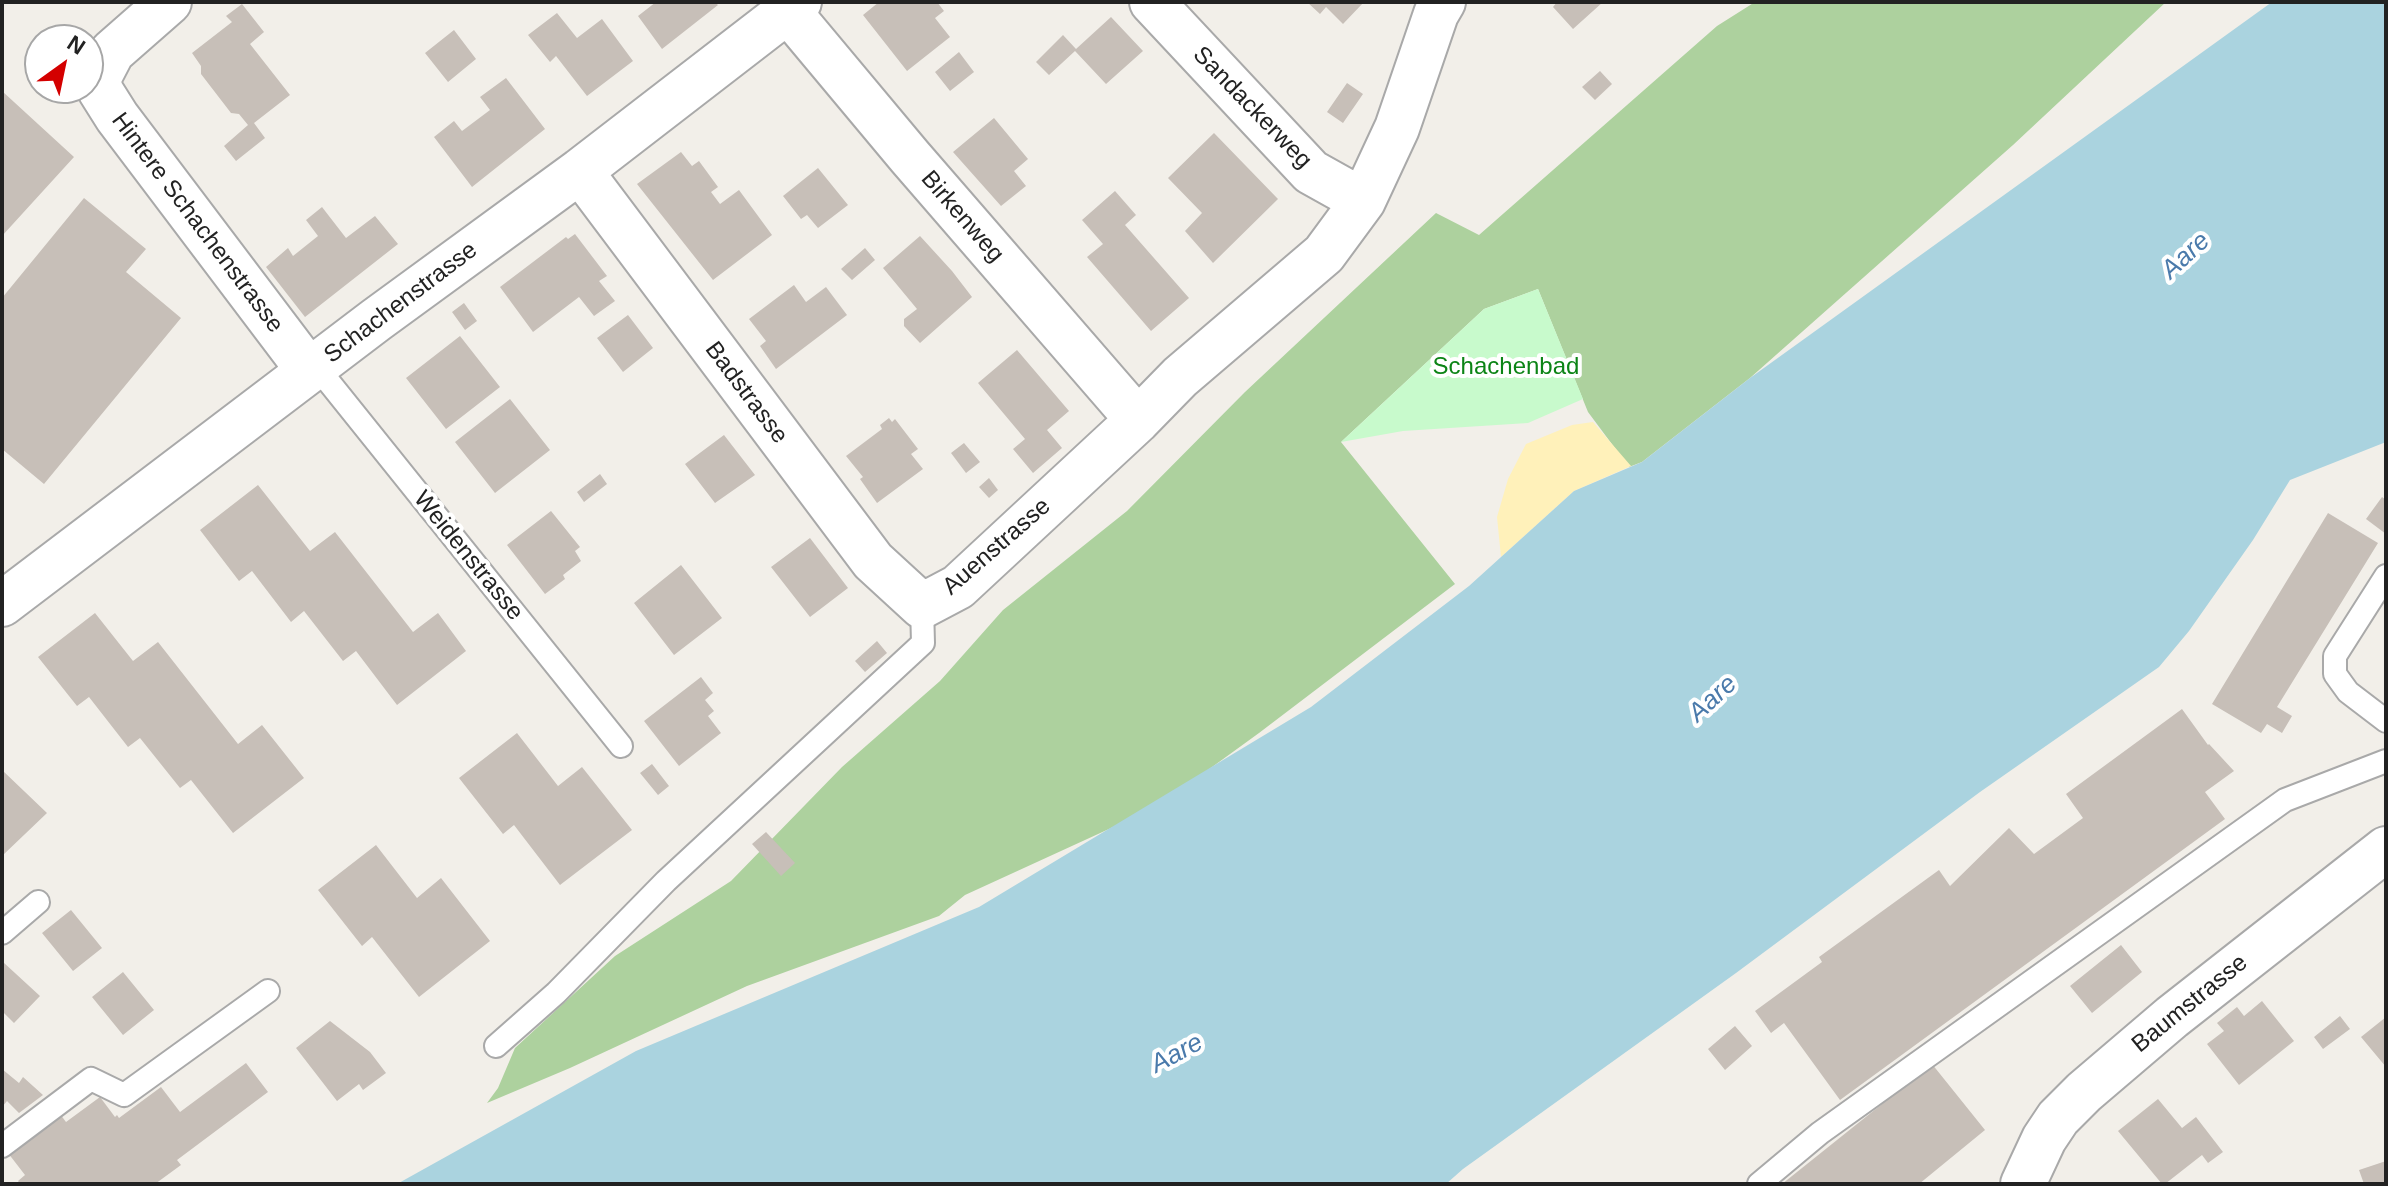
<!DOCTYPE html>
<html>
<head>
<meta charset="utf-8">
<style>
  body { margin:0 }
  #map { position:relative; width:2388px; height:1186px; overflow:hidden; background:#f2efe9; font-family:Helvetica,sans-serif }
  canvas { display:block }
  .frame { position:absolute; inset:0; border:4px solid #222; pointer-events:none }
  .north { position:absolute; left:24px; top:24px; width:80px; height:80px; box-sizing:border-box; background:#fff; border:2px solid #a7a7a7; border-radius:50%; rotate:33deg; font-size:22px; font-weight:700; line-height:32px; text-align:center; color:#222 }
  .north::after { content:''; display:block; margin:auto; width:28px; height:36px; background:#d40000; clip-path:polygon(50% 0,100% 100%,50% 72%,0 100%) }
</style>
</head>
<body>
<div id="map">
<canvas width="2388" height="1186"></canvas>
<div class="frame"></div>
<div class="north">N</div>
</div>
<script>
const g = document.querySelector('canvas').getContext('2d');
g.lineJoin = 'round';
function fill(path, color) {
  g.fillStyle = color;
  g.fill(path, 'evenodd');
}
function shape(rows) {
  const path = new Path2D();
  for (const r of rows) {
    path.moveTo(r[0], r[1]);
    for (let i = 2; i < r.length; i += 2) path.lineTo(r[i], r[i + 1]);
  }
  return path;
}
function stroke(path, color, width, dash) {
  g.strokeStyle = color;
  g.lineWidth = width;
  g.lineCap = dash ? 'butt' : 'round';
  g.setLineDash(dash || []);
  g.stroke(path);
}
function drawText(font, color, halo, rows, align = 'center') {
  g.font = font + ' Helvetica,sans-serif';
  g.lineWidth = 8;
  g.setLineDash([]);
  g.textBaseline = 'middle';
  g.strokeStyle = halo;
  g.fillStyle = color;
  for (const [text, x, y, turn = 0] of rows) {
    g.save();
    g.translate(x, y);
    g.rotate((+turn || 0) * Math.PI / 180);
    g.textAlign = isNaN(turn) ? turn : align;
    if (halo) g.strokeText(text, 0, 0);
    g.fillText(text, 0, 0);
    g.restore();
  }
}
fill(shape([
  [1755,2,2166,2,2013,145,1750,378,1642,462,1629,467,1588,412,1538,289,1484,309,1341,442,1455,584,1259,733,1157,807,965,895,939,916,747,986,570,1068,487,1103,498,1088,515,1048,615,956,731,881,842,767,940,681,1003,610,1127,511,1245,392,1436,213,1479,235,1717,26]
]), '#add19e');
fill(shape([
  [1593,422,1631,466,1574,491,1501,557,1497,517,1508,479,1526,444,1572,425]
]), '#fff1ba');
fill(shape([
  [1538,289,1583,399,1528,423,1403,431,1341,442,1484,309]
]), '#c8facc');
fill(shape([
  [2272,2,2386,2,2386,442,2290,480,2253,540,2189,631,2159,667,1980,792,1736,973,1463,1169,1446,1184,397,1184,636,1051,979,907,1311,707,1469,586,1574,491,1642,462,1750,378]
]), '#aad3df');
fill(shape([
  [656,2,715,2,718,5,662,49,638,16],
  [879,2,937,2,944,11,935,18,950,37,907,71,863,15],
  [1307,2,1364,2,1343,24,1326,7,1320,14],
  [1557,2,1603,2,1573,29,1553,7],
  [242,4,264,32,250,44,290,95,254,123,265,138,236,161,224,146,248,125,239,114,231,113,201,74,201,66,192,53,232,22,226,16],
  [557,13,577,38,602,19,633,61,587,96,556,56,550,62,528,35],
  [1111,17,1143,51,1106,84,1075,51,1049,75,1036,62,1063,35,1076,49],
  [454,30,476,59,448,82,425,53],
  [959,52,974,72,950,91,935,72],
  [1600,71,1612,84,1595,100,1582,87],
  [506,78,545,129,472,187,434,137,454,121,462,131,490,110,480,97],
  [1347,83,1363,94,1343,123,1327,112],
  [2,91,74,157,2,236],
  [994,118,1028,159,1014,171,1026,186,1001,206,953,152],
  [1214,133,1278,199,1213,263,1185,231,1202,213,1168,178],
  [681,152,692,166,699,161,718,187,711,192,720,204,739,190,772,235,713,280,637,184],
  [818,168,848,205,818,228,807,215,801,219,783,196],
  [1115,191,1136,215,1125,225,1189,298,1151,331,1087,257,1103,244,1082,220],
  [84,198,146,249,126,272,181,318,44,484,2,449,2,298],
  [322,207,346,238,375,216,398,244,305,317,266,267,288,248,293,256,318,236,306,220],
  [575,234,607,276,599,281,615,301,594,316,579,297,533,332,500,287,566,237,568,239],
  [920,236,952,271,972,297,920,343,904,326,904,319,917,309,883,268],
  [865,248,875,260,852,280,841,269],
  [794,285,806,302,826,287,847,315,776,369,760,346,766,341,749,319],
  [464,303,477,321,465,330,452,312],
  [628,315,653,348,623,372,597,338],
  [460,336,500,387,446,429,406,378],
  [1017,350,1069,411,1047,430,1062,448,1033,473,1013,449,1025,439,978,383],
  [510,399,550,450,495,493,455,442],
  [889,418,892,422,895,419,918,449,911,454,923,469,877,503,860,479,863,477,846,456,882,429,880,425],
  [724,435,755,475,715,503,685,464],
  [964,443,980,462,966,473,951,453],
  [600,474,607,484,584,502,577,492],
  [989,478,998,490,989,498,979,487],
  [258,485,310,551,335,532,413,632,438,613,466,651,397,705,356,651,343,661,304,611,291,622,252,571,239,581,200,530],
  [2382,497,2386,500,2386,534,2366,519],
  [551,511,580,547,575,551,581,561,563,575,565,579,545,594,507,545],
  [2328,513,2378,543,2277,707,2292,716,2282,733,2267,724,2261,733,2212,704],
  [810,538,848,588,810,617,771,567],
  [681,565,722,618,674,655,634,603],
  [95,613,133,661,158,642,238,744,262,725,304,778,233,833,191,780,180,788,140,738,128,747,89,697,77,706,38,657],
  [877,641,887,653,865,672,855,661],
  [701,677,713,693,705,700,714,711,708,716,721,733,679,766,644,721],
  [2182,709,2208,745,2209,744,2234,771,2205,792,2225,819,1840,1100,1784,1023,1771,1033,1755,1011,1822,962,1819,957,1939,870,1950,886,2009,828,2034,854,2083,818,2066,794],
  [517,733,558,786,582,767,632,830,560,885,514,825,503,834,459,778],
  [652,764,669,786,658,795,640,773],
  [2,770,47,813,2,856],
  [766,832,795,863,781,876,752,844],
  [376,845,417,898,441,878,490,941,419,997,372,937,362,946,318,890],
  [71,910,102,948,73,971,42,933],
  [2121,945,2142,972,2092,1013,2070,986],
  [3,962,40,996,14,1023,2,1011],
  [123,972,154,1010,123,1035,92,997],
  [2262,1001,2294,1041,2239,1085,2207,1044,2224,1031,2217,1023,2237,1007,2244,1016],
  [2340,1016,2350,1029,2323,1049,2314,1037],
  [2386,1017,2386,1067,2361,1037],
  [330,1021,370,1052,386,1073,363,1090,359,1084,337,1101,296,1048],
  [1735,1026,1752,1046,1725,1070,1708,1049],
  [246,1063,268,1092,177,1160,181,1165,155,1184,20,1184,18,1181,25,1175,8,1153,60,1114,66,1122,100,1097,115,1117,117,1115,119,1118,161,1087,180,1112],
  [1932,1064,1985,1130,1919,1184,1782,1184],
  [2,1069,19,1083,23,1077,43,1095,19,1113,7,1101,2,1107],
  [2158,1099,2182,1128,2196,1117,2223,1152,2208,1163,2202,1155,2165,1184,2162,1184,2118,1131],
  [2386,1161,2386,1184,2364,1184,2359,1170]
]), '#c7bfb8');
const service = shape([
  [316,366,621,746],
  [2386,576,2335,656,2335,674,2348,692,2386,721],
  [2,933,38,902],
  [496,1046,556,993,666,881,923,643,922,606],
  [2,1146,91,1079,124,1095,268,991],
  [1759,1184,1820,1133,2285,800,2386,761]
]);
const minor = shape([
  [169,2,112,52,99,77,100,90,117,117,309,371],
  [1152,2,1311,172,1363,201],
  [788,11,910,157,1138,420],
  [580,171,873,561,922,606,958,587,1138,420,1180,377,1324,254,1363,201,1397,128,1436,14,1443,2],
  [2,604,376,320,580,171,799,2],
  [2023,1184,2044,1139,2058,1118,2084,1092,2172,1017,2386,849]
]);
stroke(service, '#a9a9a9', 26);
stroke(minor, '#a9a9a9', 48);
stroke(service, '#fff', 22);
stroke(minor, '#fff', 44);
drawText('24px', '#222', '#fff', [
  ["Sandackerweg",1252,108,46],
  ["Birkenweg",962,217,49],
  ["Hintere Schachenstrasse",197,223,53],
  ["Schachenstrasse",401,303,-37],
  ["Badstrasse",746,393,53],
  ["Auenstrasse",997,547,-41],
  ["Weidenstrasse",468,556,51],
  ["Baumstrasse",2190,1004,-39]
]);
drawText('24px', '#0c8416', '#fff', [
  ["Schachenbad",1506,367]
]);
drawText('italic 26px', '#4a7aab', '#fff', [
  ["Aare",2186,256,-43],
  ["Aare",1713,699,-43],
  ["Aare",1177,1054,-28]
]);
</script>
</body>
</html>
